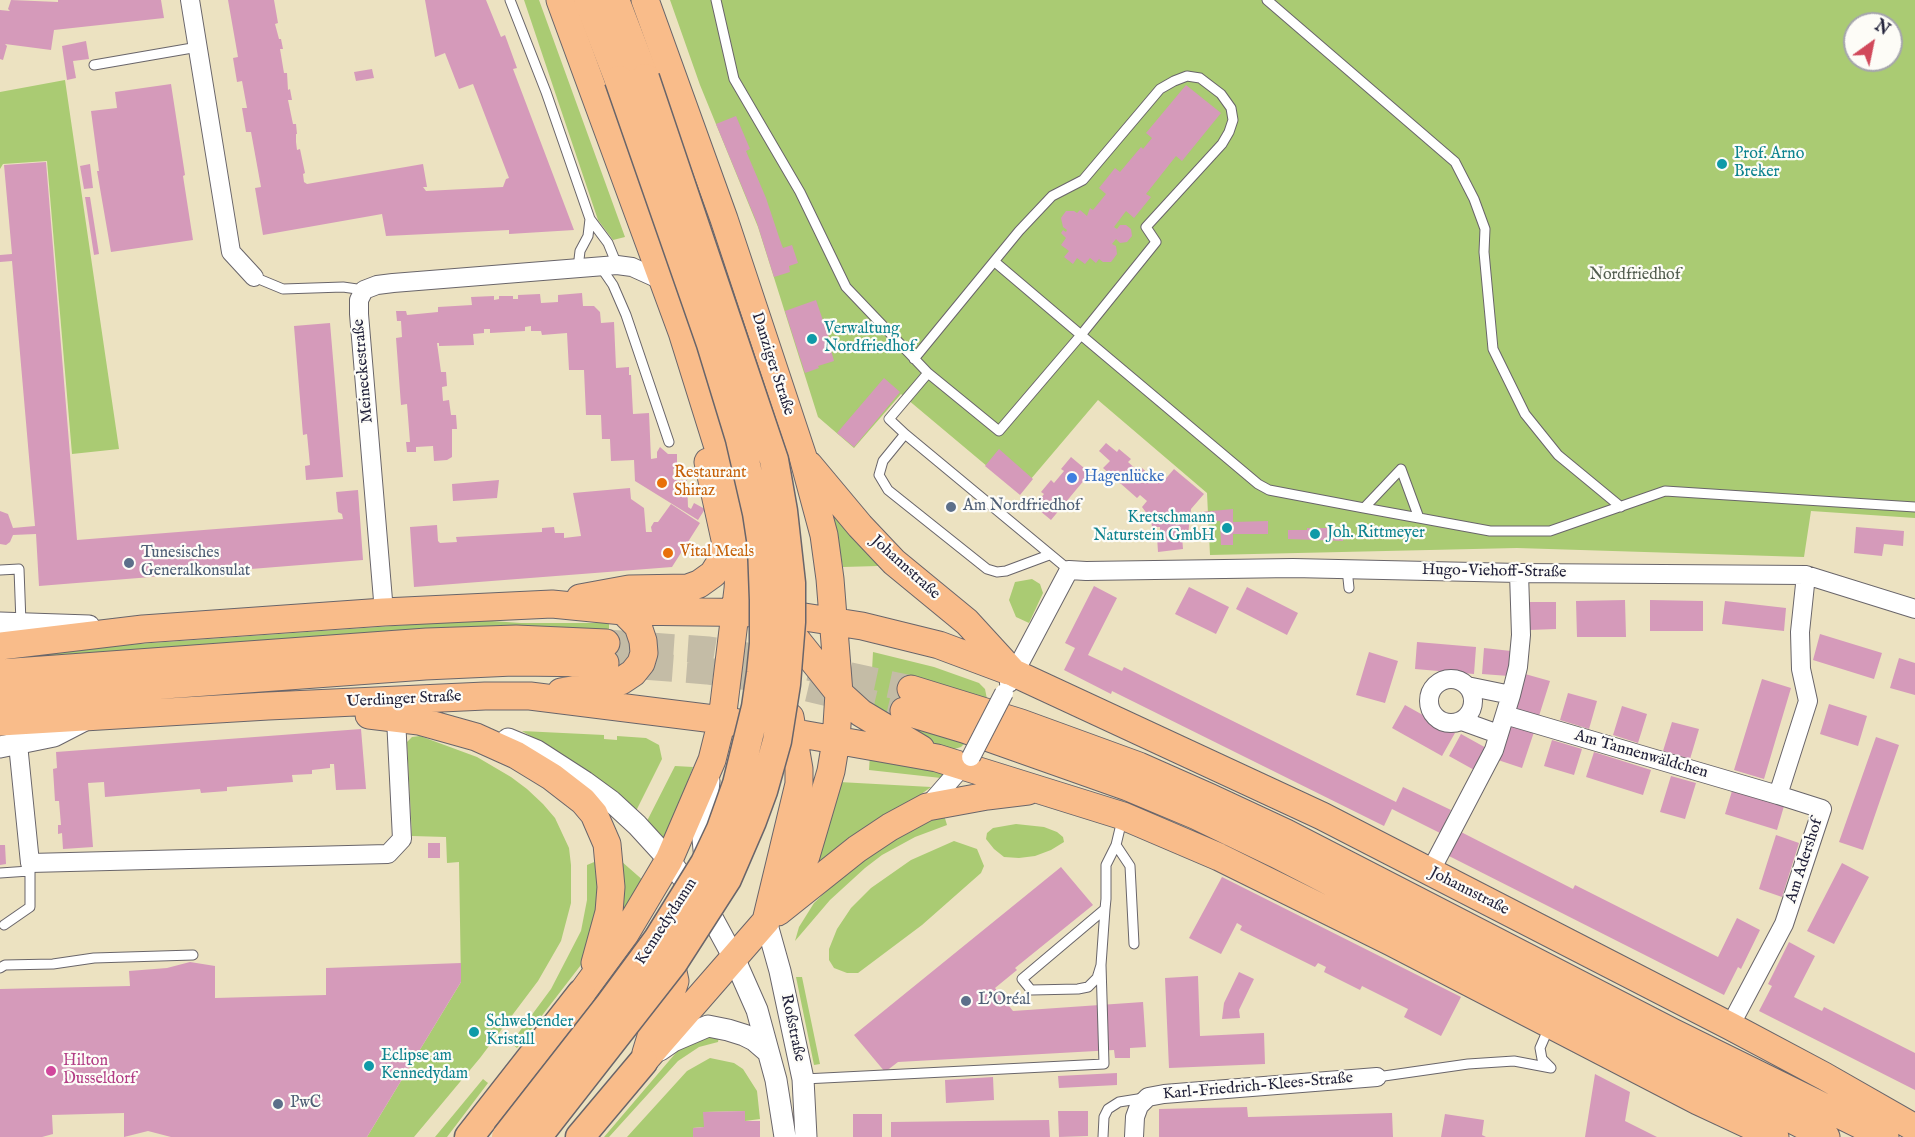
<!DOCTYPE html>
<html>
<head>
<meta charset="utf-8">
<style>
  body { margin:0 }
  #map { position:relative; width:1915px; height:1137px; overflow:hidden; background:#ece2c1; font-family:"IM FELL English",serif }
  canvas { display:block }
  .north { position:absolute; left:1843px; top:12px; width:60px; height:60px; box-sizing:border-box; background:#fdfcf7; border:2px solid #a5a5ac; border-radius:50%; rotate:33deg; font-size:16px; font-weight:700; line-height:24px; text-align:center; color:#22223b }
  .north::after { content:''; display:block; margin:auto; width:21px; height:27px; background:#d1495b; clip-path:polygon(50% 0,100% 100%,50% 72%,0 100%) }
</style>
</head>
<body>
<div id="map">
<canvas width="1915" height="1137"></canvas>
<div class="north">N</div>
</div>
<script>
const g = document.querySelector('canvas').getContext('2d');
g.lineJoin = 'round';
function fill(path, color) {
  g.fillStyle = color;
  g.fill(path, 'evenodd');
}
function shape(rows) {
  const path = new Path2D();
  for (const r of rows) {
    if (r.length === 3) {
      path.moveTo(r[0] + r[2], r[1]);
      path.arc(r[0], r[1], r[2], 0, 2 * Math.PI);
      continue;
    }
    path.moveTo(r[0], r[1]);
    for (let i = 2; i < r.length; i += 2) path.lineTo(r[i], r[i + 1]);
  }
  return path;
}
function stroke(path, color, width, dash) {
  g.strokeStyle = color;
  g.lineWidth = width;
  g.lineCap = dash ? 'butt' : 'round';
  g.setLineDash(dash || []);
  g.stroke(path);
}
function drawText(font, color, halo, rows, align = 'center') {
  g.font = font + ' "IM FELL English",serif';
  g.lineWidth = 4.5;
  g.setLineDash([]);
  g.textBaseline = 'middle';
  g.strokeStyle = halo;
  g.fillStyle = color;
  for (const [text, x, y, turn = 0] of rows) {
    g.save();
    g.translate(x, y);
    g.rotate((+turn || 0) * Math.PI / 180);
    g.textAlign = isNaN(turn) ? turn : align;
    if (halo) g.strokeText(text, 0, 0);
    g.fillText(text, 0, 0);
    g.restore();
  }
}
fill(shape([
  [524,0,539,0,625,237,613,240,598,220],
  [670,0,1915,0,1915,518,1811,511,1804,557,1517,548,1210,555,1207,493,1098,400,1019,493,901,394,854,448,818,417,758,227,700,85],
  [1855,24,1891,24,1891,60,1855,60],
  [65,80,119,449,72,454,47,161,3,164,0,169,0,92],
  [831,506,880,563,878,566,843,567],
  [1032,579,1040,584,1043,593,1029,623,1016,617,1009,600,1015,582],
  [477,620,521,623,609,623,609,631,0,661,0,655,52,650],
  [873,652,934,667,979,683,985,689,987,699,965,743,961,747,951,750,940,746,897,725,870,707],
  [913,677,980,696,959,740],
  [522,731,604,735,604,739,617,740,617,736,646,738,659,745,662,759,636,811,582,767],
  [420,736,477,757,511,777,527,789,543,804,555,818,569,848,571,865,571,903,561,941,538,981,480,1058,414,1137,367,1137,461,982,459,862,447,863,446,837,412,836,407,742,412,737],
  [870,754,946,772,941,778,869,770],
  [675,766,693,767,665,842,647,821],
  [839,782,931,787,809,875],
  [944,815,947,825,915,837,882,855,865,868,830,900,795,941,799,927,814,903,856,863,913,827],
  [1016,824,1044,827,1057,832,1063,837,1064,842,1051,850,1035,856,1019,858,1004,857,994,849,986,839,987,833,993,828],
  [954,841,977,849,984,866,981,873,922,925,858,973,847,973,834,968,829,960,829,949,837,929,851,908,871,888,911,860],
  [599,860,598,917,584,961,517,1048,511,1043,551,989,581,931,587,900,587,865],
  [621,861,645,882,618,919],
  [796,977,802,977,820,1064,814,1065],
  [704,1036,719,1036,718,1042,699,1047,678,1061,609,1137,604,1137,680,1048],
  [710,1058,734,1063,743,1069,757,1091,760,1119,745,1121,744,1111,704,1112,704,1127,693,1128,693,1137,627,1137,687,1071],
  [483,1079,488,1083,447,1137,435,1137]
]), '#aacb73');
fill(shape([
  [11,0,58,2,58,0,161,0,164,18,54,30,51,50,5,44,7,46,3,60,0,59,0,10,10,11,8,9],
  [228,0,274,0,278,23,275,24,279,39,281,39,283,49,280,49,284,73,287,73,288,90,290,89,292,100,288,100,293,124,296,124,297,134,296,134,296,142,297,150,300,149,305,173,303,174,304,182,307,184,423,164,427,187,423,187,426,191,503,187,506,179,509,178,473,84,459,89,445,53,435,57,425,0,486,0,501,37,505,35,517,68,513,69,574,230,509,234,509,230,386,236,382,214,263,235,255,188,261,187,251,132,246,132,242,108,247,108,242,81,237,82,233,58,238,57],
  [86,41,89,59,73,61,76,78,67,80,62,46],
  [372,69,374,78,356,81,354,72],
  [171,84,185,175,183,176,193,240,111,252,97,171,99,171,91,111,117,108,115,92],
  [1186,85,1221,113,1182,161,1176,156,1146,194,1151,197,1134,218,1126,211,1114,227,1117,229,1120,225,1126,225,1131,229,1132,236,1127,242,1120,243,1116,239,1112,244,1116,246,1117,254,1111,262,1103,262,1099,259,1096,263,1090,258,1085,264,1077,258,1073,264,1064,257,1069,251,1061,245,1066,238,1061,233,1063,230,1066,232,1067,230,1063,227,1061,218,1066,211,1074,211,1077,213,1080,210,1087,216,1090,208,1093,210,1106,194,1099,188,1115,168,1120,172,1141,147,1143,149,1152,138,1146,133],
  [736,116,750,149,746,151,766,198,781,243,783,248,792,245,798,263,789,266,790,272,774,277,757,223,716,124],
  [46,162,77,540,343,519,342,514,338,512,336,492,358,490,363,560,39,586,36,534,13,535,10,542,6,545,0,544,0,511,8,514,13,528,35,526,12,261,0,262,0,255,12,254,4,165],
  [90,164,93,188,84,189,80,166],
  [85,197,90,197,99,254,94,255],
  [582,293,583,306,594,306,600,312,601,323,614,322,616,368,629,367,629,375,631,375,633,414,649,413,651,459,657,458,657,452,660,447,668,454,677,454,677,468,673,469,674,480,687,480,688,507,691,509,694,503,705,509,698,520,635,481,634,460,611,461,610,439,602,439,601,415,586,415,584,370,569,370,567,333,542,335,541,331,531,331,531,326,525,327,525,331,490,333,490,329,484,329,484,333,473,334,474,345,439,346,439,343,437,343,441,372,446,372,447,386,442,387,443,401,449,400,451,415,456,415,457,429,452,429,452,457,447,460,434,461,433,446,416,447,416,452,407,452,406,442,410,442,407,404,401,405,396,338,402,337,401,321,397,321,396,311,406,311,407,315,438,312,438,307,472,305,471,297,494,296,494,300,499,299,499,296,513,296,513,299,518,299,518,295,540,294,541,303,558,302,558,295],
  [816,300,832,347,830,347,834,361,818,366,819,368,805,373,785,311],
  [330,323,343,477,306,480,305,466,310,465,307,434,303,435,294,326],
  [884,378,900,392,854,447,837,433],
  [1106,443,1117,452,1119,449,1131,459,1128,462,1139,472,1142,468,1154,479,1155,477,1162,483,1174,469,1204,494,1191,509,1188,535,1182,536,1183,549,1158,552,1157,536,1160,536,1160,527,1152,527,1151,519,1142,507,1147,501,1140,495,1137,498,1103,468,1110,461,1099,451],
  [1186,512,1185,523,1176,525,1175,514],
  [999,449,1033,479,1020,495,985,466],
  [1071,457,1090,473,1051,520,1034,506,1044,494,1041,492,1051,480,1054,483,1064,471,1061,469],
  [499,480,497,498,453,501,452,484],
  [630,488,631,499,644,508,646,532,652,532,651,527,654,522,658,522,671,504,700,523,672,567,414,587,410,527,437,525,438,541,440,543,457,542,456,537,542,532,542,528,554,527,555,533,564,533,564,538,581,536,573,493],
  [1233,509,1233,522,1268,521,1268,534,1233,534,1233,545,1221,545,1220,521,1201,521,1201,512],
  [1856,527,1904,531,1903,546,1884,544,1882,556,1854,553],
  [1307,528,1343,528,1343,541,1288,539,1288,530,1307,530],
  [1094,586,1117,598,1088,655,1122,671,1124,667,1396,802,1403,787,1451,810,1440,833,1392,809,1384,826,1112,691,1111,694,1064,670,1075,648,1065,643],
  [1189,587,1229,607,1216,634,1175,614],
  [1247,587,1298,613,1287,635,1236,609],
  [1625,600,1626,637,1577,637,1576,601],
  [1650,600,1703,601,1703,631,1650,631],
  [1725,601,1786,608,1784,631,1722,624],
  [1529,602,1556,602,1556,629,1529,630],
  [1820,634,1882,653,1874,679,1813,660],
  [1417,642,1476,647,1474,674,1415,669],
  [1484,648,1511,651,1509,676,1482,674],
  [1369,652,1398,661,1385,703,1356,695],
  [1899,658,1915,663,1915,695,1890,688],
  [1525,674,1550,681,1539,716,1515,709],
  [1762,679,1791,688,1764,779,1734,770],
  [1568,693,1597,701,1589,729,1560,720],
  [1829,704,1867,716,1858,746,1820,734],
  [1405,705,1455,733,1442,756,1392,728],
  [1622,706,1647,714,1638,743,1613,735],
  [1672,722,1699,729,1690,759,1663,751],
  [1509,724,1534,732,1522,768,1498,760],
  [361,729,366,789,336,790,334,764,330,764,330,768,312,770,312,774,292,775,293,782,227,787,227,791,201,793,200,789,105,797,104,782,88,783,93,847,63,849,62,833,58,834,58,825,61,825,59,801,55,801,53,769,57,768,56,752],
  [1461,734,1488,749,1476,771,1449,756],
  [1876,737,1899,745,1863,850,1839,842],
  [1552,740,1582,749,1574,775,1544,766],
  [1594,752,1651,770,1643,795,1586,777],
  [1671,776,1696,783,1685,819,1660,812],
  [1732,791,1784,806,1777,830,1725,814],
  [1461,832,1573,889,1575,885,1718,957,1737,918,1760,930,1741,969,1738,967,1724,995,1449,856],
  [1776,835,1799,843,1782,897,1759,889],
  [428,843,440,843,440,858,428,858],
  [0,845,5,845,6,864,0,865],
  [1842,863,1869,877,1834,944,1807,931],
  [1061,867,1093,905,1015,968,1017,970,995,988,1013,1011,1143,1002,1146,1047,1130,1048,1130,1058,1115,1058,1114,1050,898,1062,885,1072,854,1035],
  [1222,877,1461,997,1441,1036,1404,1017,1408,1009,1362,986,1360,990,1324,972,1326,967,1318,963,1315,967,1240,930,1242,926,1237,923,1221,954,1189,938],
  [1789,942,1815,956,1794,997,1822,1011,1824,1007,1915,1053,1915,1090,1759,1011,1772,986,1768,984],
  [190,962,215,966,215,998,326,995,326,968,461,963,461,982,367,1137,171,1137,148,1131,124,1137,124,1113,52,1115,53,1134,42,1137,0,1137,0,989,130,986,129,971,167,968],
  [1239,972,1254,979,1239,1010,1240,1018,1222,1019,1224,1003],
  [1198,976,1200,1036,1264,1033,1265,1064,1169,1068,1165,978],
  [1117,1073,1117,1085,1059,1088,1058,1076],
  [1595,1074,1630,1092,1625,1121,1657,1137,1585,1137],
  [993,1077,994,1100,946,1103,945,1080],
  [1247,1107,1248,1117,1392,1113,1393,1137,1159,1137,1159,1109],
  [745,1111,745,1121,760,1121,760,1137,693,1137,693,1128,704,1127,703,1112],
  [1058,1111,1088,1111,1088,1136,1059,1137],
  [853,1114,882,1114,882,1137,853,1137],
  [1445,1114,1484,1120,1482,1135,1486,1137,1441,1137],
  [1049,1120,1050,1137,891,1137,891,1122]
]), '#d59aba');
stroke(shape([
  [606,643,709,650,785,662,911,689],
  [605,663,707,671,783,682,904,711]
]), '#c4bca6', 27, [27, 14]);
const service = shape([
  [510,0,546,92,590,219,588,236,580,251,578,268],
  [716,0,734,79,800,192,846,287,928,373,999,431,1081,335,1258,484,1269,490,1364,508],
  [1267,0,1455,162,1474,199,1485,229,1484,252,1493,349,1525,414,1558,455,1621,507],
  [94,65,198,47],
  [590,219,608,243,617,265],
  [600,266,613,285,626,315,669,442],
  [254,277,283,289,343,287,364,290],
  [914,359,1019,231,1052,196,1083,180,1160,89,1174,81,1187,76,1200,78,1221,94,1231,108,1233,120,1229,132,1222,144,1146,227,1156,242,1081,335,995,262],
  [905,434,889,419,928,373],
  [1419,518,1401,469,1364,508,1419,518,1490,531,1550,531,1665,491,1915,507],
  [1049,555,1006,571,997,572,987,569,888,490,879,475,883,461,905,434,1069,570],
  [1347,569,1349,588],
  [0,570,19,569,21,623],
  [1116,845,1130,866,1134,944],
  [0,873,29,871],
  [1105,909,1022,979,1031,990,1078,989,1088,987,1097,978,1101,965,1105,909,1106,899,1106,865,1116,845,1122,820],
  [4,925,30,907,30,863],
  [0,968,5,965,53,964,94,958,193,955],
  [1549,1027,1540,1048,1542,1059,1551,1068],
  [1377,1077,1468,1064,1514,1061,1551,1068],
  [804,1079,1104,1064,1101,965],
  [1103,1137,1104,1117,1108,1109,1119,1102,1144,1098]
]);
const minor = shape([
  [190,0,231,252,254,277],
  [384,612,359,314,359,300,364,290,377,285,393,283,617,265,632,267,663,281],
  [1451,701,22],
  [1009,683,1069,570,1086,571,1293,568,1519,573,1806,575,1915,609],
  [1467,686,1511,695],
  [1505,715,1778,795],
  [1462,721,1498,734],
  [18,744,30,863,388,854,402,839,396,718],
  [927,807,969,759],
  [1430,872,1494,750,1511,695,1518,667,1521,635,1519,573],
  [1730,1026,1784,924,1822,809,1778,795,1808,701,1801,669,1800,632,1806,575],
  [1134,1137,1135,1117,1139,1106,1148,1097,1164,1094,1377,1077]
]);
const tertiary = shape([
  [0,623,89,626],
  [508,739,537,751,585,782,611,801,637,825,669,860,709,912,734,958,757,1010,776,1080,785,1137],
  [0,747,54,736,87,719],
  [705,860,703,839,709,781],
  [766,921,780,971,803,1079,806,1137],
  [660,1050,673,1041,708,1026,728,1030,744,1035,754,1040,768,1052]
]);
const primary = shape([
  [560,0,682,332,722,460,756,550],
  [645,0,724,219,803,457,824,535,830,579,839,693,836,741,831,771,806,856,766,921],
  [809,465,860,526,894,562,967,622,1011,670],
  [580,598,629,589,688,588,699,584,713,574,723,558,726,544,708,462],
  [783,619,795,638,839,693,861,713,921,749],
  [0,646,143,629,384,612,552,604,623,611,779,613,862,626,939,645,1014,673,1322,816,1730,1026,1824,1076,1915,1128],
  [0,673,427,642,516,639,606,643],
  [911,689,1021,723,1139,766,1209,797,1286,833,1672,1032,1885,1137],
  [561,692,621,681,633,673,641,663,644,653,643,641,638,626,623,611],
  [0,697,425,666,513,662,605,663],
  [904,711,964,729,1128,787,1197,816,1276,854,1826,1137],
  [369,715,419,721,476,737,516,755,552,777,583,801,594,814,607,844,611,887,609,912,595,963],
  [0,722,268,706,485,696,530,696,722,720,937,758,1123,816,1219,857,1391,942,1698,1101,1775,1137],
  [778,912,857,849,890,827,927,807,987,796,1028,791],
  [581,994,625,934,669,860,712,760,722,720,738,589,739,572,731,518],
  [646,1053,661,1004,672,990,675,981,672,967,664,953],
  [643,1062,766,921,799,784,799,769,790,717]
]);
const trunk = shape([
  [588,0,619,80],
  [615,0,645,78],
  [469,1137,581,994],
  [580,1137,643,1062]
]);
stroke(service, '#69656a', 11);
stroke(minor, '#69656a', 20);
stroke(tertiary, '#69656a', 23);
stroke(primary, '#69656a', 29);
stroke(trunk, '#69656a', 31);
stroke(service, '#fff', 9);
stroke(minor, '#fff', 18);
stroke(tertiary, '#fff', 21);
stroke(primary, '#f9bc8a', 27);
stroke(trunk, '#f9bc8a', 28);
const minorBridge = shape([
  [971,757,1004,693]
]);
const trunkBridge = shape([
  [506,1137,610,1004,658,939,705,863,721,829,737,784,756,707,761,673,764,644,764,600,762,546,757,513,740,439,711,344,619,80],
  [537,1137,673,963,727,879,752,821,763,791,777,741,786,684,791,622,791,583,783,511,774,460,645,78]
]);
stroke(minorBridge, '#69656a', 20, []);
stroke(trunkBridge, '#69656a', 31, []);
stroke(minorBridge, '#fff', 18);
stroke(trunkBridge, '#f9bc8a', 28);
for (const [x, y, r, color] of [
  [1722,164,6,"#0f9aa8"],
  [812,339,6,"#0f9aa8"],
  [1072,478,6,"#3f7fe0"],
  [662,483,6,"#e8710a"],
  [951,507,6,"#5c6f8a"],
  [1227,528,6,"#0f9aa8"],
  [1315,534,6,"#0f9aa8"],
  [668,553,6,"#e8710a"],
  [129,563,6,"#5c6f8a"],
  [966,1001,6,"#5c6f8a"],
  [474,1032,6,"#0f9aa8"],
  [369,1066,6,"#0f9aa8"],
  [51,1071,6,"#d1479c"],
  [278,1104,6,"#5c6f8a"]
]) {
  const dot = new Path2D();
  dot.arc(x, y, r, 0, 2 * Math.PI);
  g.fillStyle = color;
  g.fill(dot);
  stroke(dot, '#fdfcf7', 2);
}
drawText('16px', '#0d838f', '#fdfcf7', [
  ["Prof. Arno",1734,155],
  ["Breker",1734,173],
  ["Verwaltung",824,330],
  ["Nordfriedhof",824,348],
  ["Kretschmann",1215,519,"right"],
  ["Naturstein GmbH",1215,537,"right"],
  ["Joh. Rittmeyer",1327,534],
  ["Schwebender",486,1023],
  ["Kristall",486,1041],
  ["Eclipse am",381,1057],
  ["Kennedydam",381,1075]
], 'left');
drawText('16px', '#525d4f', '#fdfcf7', [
  ["Nordfriedhof",1635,276]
]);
drawText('16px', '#22223b', '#fdfcf7', [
  ["Danziger Straße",772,364,72],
  ["Meineckestraße",364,371,-95],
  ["Johannstraße",905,568,42],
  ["Hugo-Viehoff-Straße",1494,572,1],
  ["Uerdinger Straße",404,700,-3],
  ["Am Tannenwäldchen",1641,755,16],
  ["Am Adershof",1805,861,-72],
  ["Johannstraße",1469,892,27],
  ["Kennedydamm",667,922,-57],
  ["Roßstraße",792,1028,78],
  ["Karl-Friedrich-Klees-Straße",1258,1087,-5]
]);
drawText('16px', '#c56008', '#fdfcf7', [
  ["Restaurant",674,474],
  ["Shiraz",674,492],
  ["Vital Meals",680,553]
], 'left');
drawText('16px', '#366cbe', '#fdfcf7', [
  ["Hagenlücke",1084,478]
], 'left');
drawText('16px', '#4e5e75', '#fdfcf7', [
  ["Am Nordfriedhof",963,507],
  ["Tunesisches",141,554],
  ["Generalkonsulat",141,572],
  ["L'Oréal",978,1001],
  ["PwC",290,1104]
], 'left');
drawText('16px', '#b23c85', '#fdfcf7', [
  ["Hilton",63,1062],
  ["Dusseldorf",63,1080]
], 'left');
</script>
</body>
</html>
